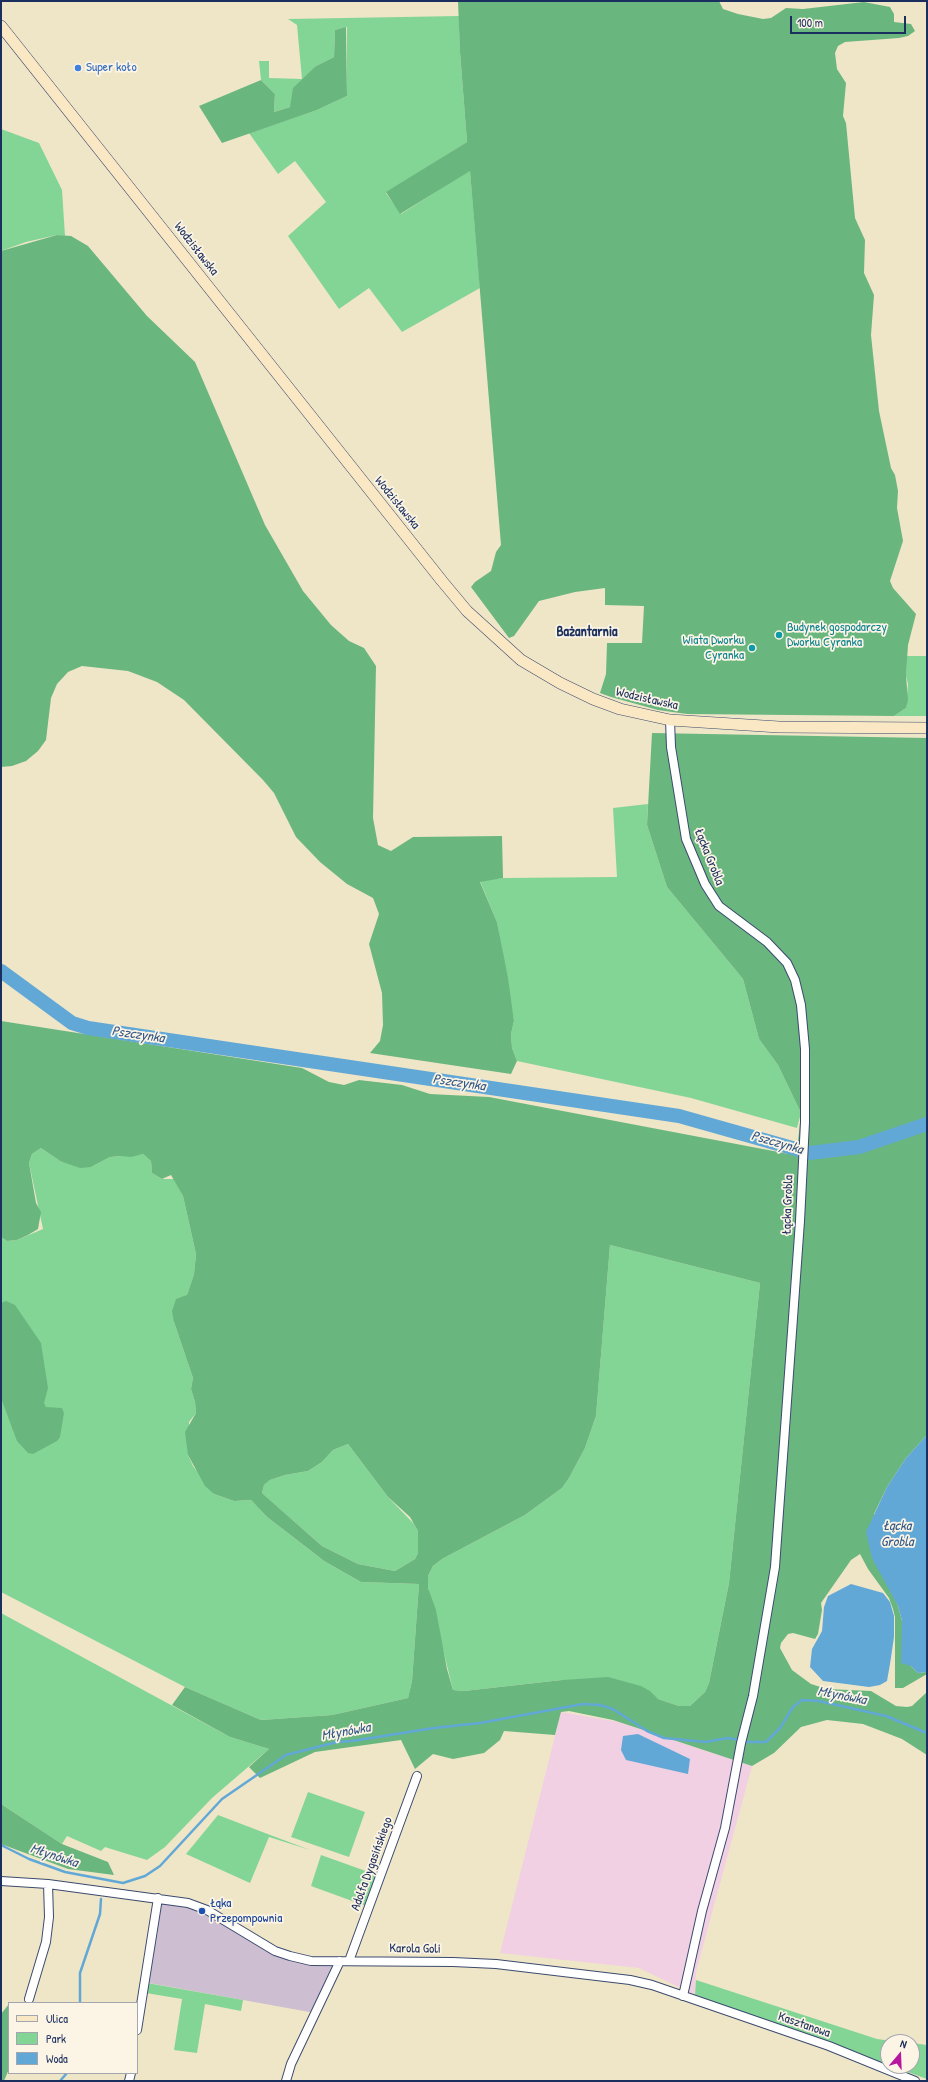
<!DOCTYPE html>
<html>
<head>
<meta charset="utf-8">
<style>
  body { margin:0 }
  #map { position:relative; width:928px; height:2082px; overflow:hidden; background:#efe6c8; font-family:"Patrick Hand",sans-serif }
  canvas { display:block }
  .frame { position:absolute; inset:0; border:2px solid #1b2f5e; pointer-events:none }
  .legend { position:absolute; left:8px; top:2002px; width:130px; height:72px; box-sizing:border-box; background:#fcf5e5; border:1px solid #a2a6af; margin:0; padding:5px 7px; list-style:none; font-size:12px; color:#1b2f5e }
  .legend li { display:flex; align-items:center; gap:8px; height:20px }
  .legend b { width:20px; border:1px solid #a2a6af }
  .north { position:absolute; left:880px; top:2034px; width:40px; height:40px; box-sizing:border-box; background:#fcf5e5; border:1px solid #a2a6af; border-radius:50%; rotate:19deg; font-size:11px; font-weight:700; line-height:16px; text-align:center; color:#1b2f5e }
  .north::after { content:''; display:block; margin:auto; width:14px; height:18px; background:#b5179e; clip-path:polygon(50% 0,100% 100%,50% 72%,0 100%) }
  .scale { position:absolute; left:790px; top:16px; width:116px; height:18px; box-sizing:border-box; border:2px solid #1b2f5e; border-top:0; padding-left:5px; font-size:12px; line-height:14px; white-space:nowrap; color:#1b2f5e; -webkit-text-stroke:3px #fcf5e5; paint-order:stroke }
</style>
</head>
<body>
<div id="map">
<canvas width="928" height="2082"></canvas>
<div class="frame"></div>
<ul class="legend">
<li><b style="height:5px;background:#fae7c3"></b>Ulica</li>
<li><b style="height:11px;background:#83d596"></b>Park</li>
<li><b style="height:11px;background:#61a8d7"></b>Woda</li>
</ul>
<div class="north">N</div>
<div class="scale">100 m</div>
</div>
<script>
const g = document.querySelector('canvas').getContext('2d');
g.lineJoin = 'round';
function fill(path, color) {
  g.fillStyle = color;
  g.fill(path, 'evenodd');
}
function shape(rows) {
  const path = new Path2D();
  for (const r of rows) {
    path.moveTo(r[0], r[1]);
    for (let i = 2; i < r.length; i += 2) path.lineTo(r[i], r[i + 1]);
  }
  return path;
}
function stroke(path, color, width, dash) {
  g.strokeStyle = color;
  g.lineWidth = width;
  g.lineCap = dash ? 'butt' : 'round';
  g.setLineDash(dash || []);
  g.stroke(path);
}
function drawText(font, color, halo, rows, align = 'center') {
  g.font = font + ' "Patrick Hand",sans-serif';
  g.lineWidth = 3.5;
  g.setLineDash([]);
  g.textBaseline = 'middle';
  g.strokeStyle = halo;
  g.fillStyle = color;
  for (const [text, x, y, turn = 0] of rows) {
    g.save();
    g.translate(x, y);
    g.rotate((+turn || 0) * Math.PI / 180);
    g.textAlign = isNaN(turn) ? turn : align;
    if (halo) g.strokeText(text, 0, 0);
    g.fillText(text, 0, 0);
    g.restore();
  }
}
fill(shape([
  [561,1712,619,1722,752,1766,696,1972,695,1995,639,1968,500,1953]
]), '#f1d0e3');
fill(shape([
  [158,1898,188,1903,290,1956,340,1961,315,2013,143,1982]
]), '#cebed1');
fill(shape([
  [459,16,460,52,467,142,386,193,401,214,470,170,480,288,402,332,369,288,339,309,288,236,326,202,295,161,278,174,249,133,317,110,347,96,347,27,335,30,334,57,316,66,290,107,274,112,275,94,261,80,259,61,269,61,269,78,302,79,297,25,288,19],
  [1,129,39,143,62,190,65,236,57,235,26,242,1,251],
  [907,656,927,656,927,716,894,716,906,708,908,684,906,676],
  [648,804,647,825,667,887,743,979,759,1039,778,1065,801,1113,797,1128,691,1098,517,1061,512,1048,511,1034,514,1021,497,922,480,881,503,878,617,877,613,808],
  [41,1148,60,1161,91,1167,110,1157,143,1154,151,1161,152,1173,162,1179,174,1179,183,1196,196,1254,194,1274,187,1295,174,1322,193,1378,191,1389,195,1402,196,1413,189,1422,188,1455,193,1466,214,1494,234,1501,251,1500,267,1517,324,1561,361,1582,419,1584,412,1681,408,1698,332,1715,261,1720,185,1687,1,1592,1,1237,7,1241,17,1240,43,1229,29,1163,32,1154],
  [610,1245,760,1283,729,1583,709,1683,705,1692,690,1706,679,1706,658,1699,562,1680,464,1691,453,1690,428,1588,428,1576,433,1566,442,1559,525,1515,562,1488,569,1478,585,1448,596,1416],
  [348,1444,388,1497,414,1524,418,1531,418,1553,415,1559,395,1571,358,1564,322,1546,262,1493,264,1485,270,1480,285,1475,308,1471,322,1462,333,1450],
  [1,1613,230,1737,269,1749,212,1798,165,1847,147,1860,108,1848,105,1847,101,1851,67,1836,62,1844,1,1804],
  [308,1792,365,1812,349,1857,291,1837],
  [218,1815,265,1833,310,1850,269,1837,250,1883,186,1854],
  [321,1855,377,1875,366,1906,311,1886],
  [696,1980,877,2039,900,2042,888,2042,888,2065,695,1995],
  [147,1983,243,2000,241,2011,205,2004,197,2053,174,2050,182,1999,146,1993],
  [912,2043,927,2045,927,2079,891,2066,912,2066]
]), '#83d596');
fill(shape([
  [458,1,719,1,723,9,738,14,763,19,771,18,786,8,803,9,864,2,890,7,894,14,894,22,911,24,915,31,908,36,899,38,845,42,838,46,835,53,837,69,846,83,843,116,846,123,855,218,865,240,864,273,874,295,871,335,879,411,891,468,895,475,898,491,897,508,903,541,890,581,893,588,916,614,908,645,906,676,908,700,906,708,894,716,687,714,658,710,611,697,600,693,606,674,607,643,642,643,644,606,605,605,605,588,575,592,539,601,514,636,509,638,471,587,475,582,491,571,496,552,501,545,470,171,400,214,386,192,467,142,460,52],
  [346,27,347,96,317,110,222,143,199,106,261,80,275,94,274,112,290,107,293,88,316,66,334,57,335,30],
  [57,235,71,236,88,246,147,316,195,362,265,525,303,591,331,625,349,641,364,648,376,666,373,818,378,845,391,851,413,837,502,836,503,878,480,882,497,922,508,978,514,1021,511,1034,512,1048,517,1061,511,1074,370,1053,380,1041,383,1025,382,993,369,944,379,914,373,898,347,884,320,862,296,837,274,793,263,780,184,700,157,682,128,671,82,666,68,672,57,684,51,698,46,740,38,751,26,761,12,766,1,767,1,251],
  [652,733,927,738,927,1435,906,1458,887,1487,874,1514,893,1594,898,1606,902,1621,902,1635,911,1666,918,1673,927,1672,927,1674,903,1688,895,1688,895,1617,893,1609,889,1598,868,1569,860,1554,851,1560,821,1603,822,1610,818,1634,815,1639,793,1633,788,1634,781,1643,780,1648,792,1670,811,1684,827,1689,871,1691,896,1706,907,1707,912,1706,927,1692,927,1755,902,1739,863,1724,827,1720,801,1727,774,1753,752,1766,613,1720,569,1711,561,1712,555,1735,504,1731,500,1740,484,1753,453,1759,433,1754,415,1769,401,1740,315,1752,260,1778,249,1767,269,1749,230,1737,172,1705,185,1687,261,1720,332,1715,408,1698,412,1681,419,1584,361,1582,324,1561,306,1547,267,1517,251,1500,234,1501,214,1494,205,1486,188,1455,185,1432,196,1413,195,1402,191,1389,193,1378,174,1322,172,1311,176,1299,187,1295,194,1274,196,1254,183,1196,171,1175,162,1179,152,1173,151,1161,143,1154,131,1157,121,1156,110,1157,91,1167,80,1168,60,1161,41,1148,32,1154,29,1163,36,1203,41,1212,38,1229,28,1235,17,1240,7,1241,1,1237,1,1021,302,1068,329,1082,344,1085,359,1080,402,1085,430,1094,489,1097,789,1154,797,1151,801,1113,778,1065,759,1039,743,979,667,887,647,825],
  [610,1245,760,1283,729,1583,709,1683,705,1692,690,1706,679,1706,658,1699,650,1691,641,1686,608,1677,562,1680,464,1691,453,1690,447,1669,436,1610,428,1588,428,1576,433,1566,442,1559,525,1515,562,1488,569,1478,585,1448,596,1416],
  [348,1444,388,1497,410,1517,418,1531,418,1553,415,1559,395,1571,358,1564,322,1546,262,1493,264,1485,270,1480,285,1475,308,1471,322,1462,333,1450],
  [6,1301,15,1305,41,1343,48,1388,44,1403,46,1407,62,1408,64,1413,60,1437,57,1441,33,1454,28,1453,17,1441,1,1398,1,1303],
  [1,1804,62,1844,108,1862,114,1875,68,1869,1,1844],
  [9,2004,9,2069,4,2081,1,2081,1,2014]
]), '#6ab67f');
fill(shape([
  [927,1435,927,1672,918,1673,911,1666,901,1663,902,1621,898,1606,872,1558,866,1532,887,1487,906,1458],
  [851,1584,883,1593,890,1602,894,1616,894,1637,890,1664,887,1681,880,1685,869,1687,823,1681,810,1667,812,1649,822,1631,824,1607,828,1596],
  [638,1734,690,1759,688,1774,626,1760,621,1750,623,1736]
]), '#61a8d7');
stroke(shape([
  [745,1742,766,1742,780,1728,793,1707,802,1700,819,1701,886,1716,927,1733],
  [1,1845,29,1859,65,1872,123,1883,145,1876,160,1866,222,1799,286,1755,337,1742,352,1741,434,1728,480,1723,583,1704,600,1705,613,1709,647,1731,664,1738,705,1742,728,1738,738,1740],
  [80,2003,80,1973,100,1914,101,1899],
  [60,2081,67,2073]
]), '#61a8d7', 2.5);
stroke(shape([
  [1,971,72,1023,88,1028,679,1116,810,1153,859,1147,927,1124]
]), '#61a8d7', 14);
const street = shape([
  [670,720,671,747,686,839,705,884,719,906,767,942,787,963,795,980,801,1005,805,1049,805,1122,800,1221,775,1567,753,1696,741,1743,725,1828,702,1911,683,1996],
  [1,1881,48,1884,188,1903,207,1910,275,1951,290,1956,311,1961,453,1962,496,1964,630,1980,652,1985,829,2046,915,2081],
  [349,1961,417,1776],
  [29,1999,46,1942,49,1917,48,1884],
  [137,2030,158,1898],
  [129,2081,131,2073],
  [286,2081,291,2064,340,1961]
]);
const secondary = shape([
  [1,26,442,581,467,611,521,660,560,683,593,699,620,709,670,720,779,727,927,728]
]);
stroke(street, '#3b4a6e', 10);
stroke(secondary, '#3b4a6e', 12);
stroke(street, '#fff', 8);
stroke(secondary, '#fae7c3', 11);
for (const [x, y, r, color] of [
  [78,68,4,"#3f7fe0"],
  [779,635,4,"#0f9aa8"],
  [752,648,4,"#0f9aa8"],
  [202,1911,4,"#1a4fb4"]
]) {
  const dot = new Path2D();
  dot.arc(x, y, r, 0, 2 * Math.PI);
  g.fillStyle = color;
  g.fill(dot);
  stroke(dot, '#fcf5e5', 1.5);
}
drawText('13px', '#366cbe', '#fcf5e5', [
  ["Super koło",86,68]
], 'left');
drawText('13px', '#1b2f5e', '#fcf5e5', [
  ["Wodzisławska",196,249,52],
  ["Wodzisławska",397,503,51],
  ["Wodzisławska",647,699,13],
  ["Łącka Grobla",709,857,68],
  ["Łącka Grobla",788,1205,-88],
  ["Adolfa Dygasińskiego",372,1864,-70],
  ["Karola Goli",415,1949,1],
  ["Kasztanowa",804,2025,19]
]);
drawText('13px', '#0d838f', '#fcf5e5', [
  ["Budynek gospodarczy",787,628],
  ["Dworku Cyranka",787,643],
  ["Wiata Dworku",744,641,"right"],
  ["Cyranka",744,656,"right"]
], 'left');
drawText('13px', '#164399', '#fcf5e5', [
  ["Łąka",210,1904],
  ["Przepompownia",210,1919]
], 'left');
drawText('bold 14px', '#1b2f5e', '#fcf5e5', [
  ["Bażantarnia",587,632]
]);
drawText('italic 14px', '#345988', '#fcf5e5', [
  ["Pszczynka",138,1035,8],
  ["Pszczynka",459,1083,8],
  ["Pszczynka",777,1143,16],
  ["Łącka",897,1526],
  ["Grobla",897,1542],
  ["Młynówka",842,1696,11],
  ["Młynówka",346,1732,-10],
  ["Młynówka",54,1856,18]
]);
</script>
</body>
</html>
